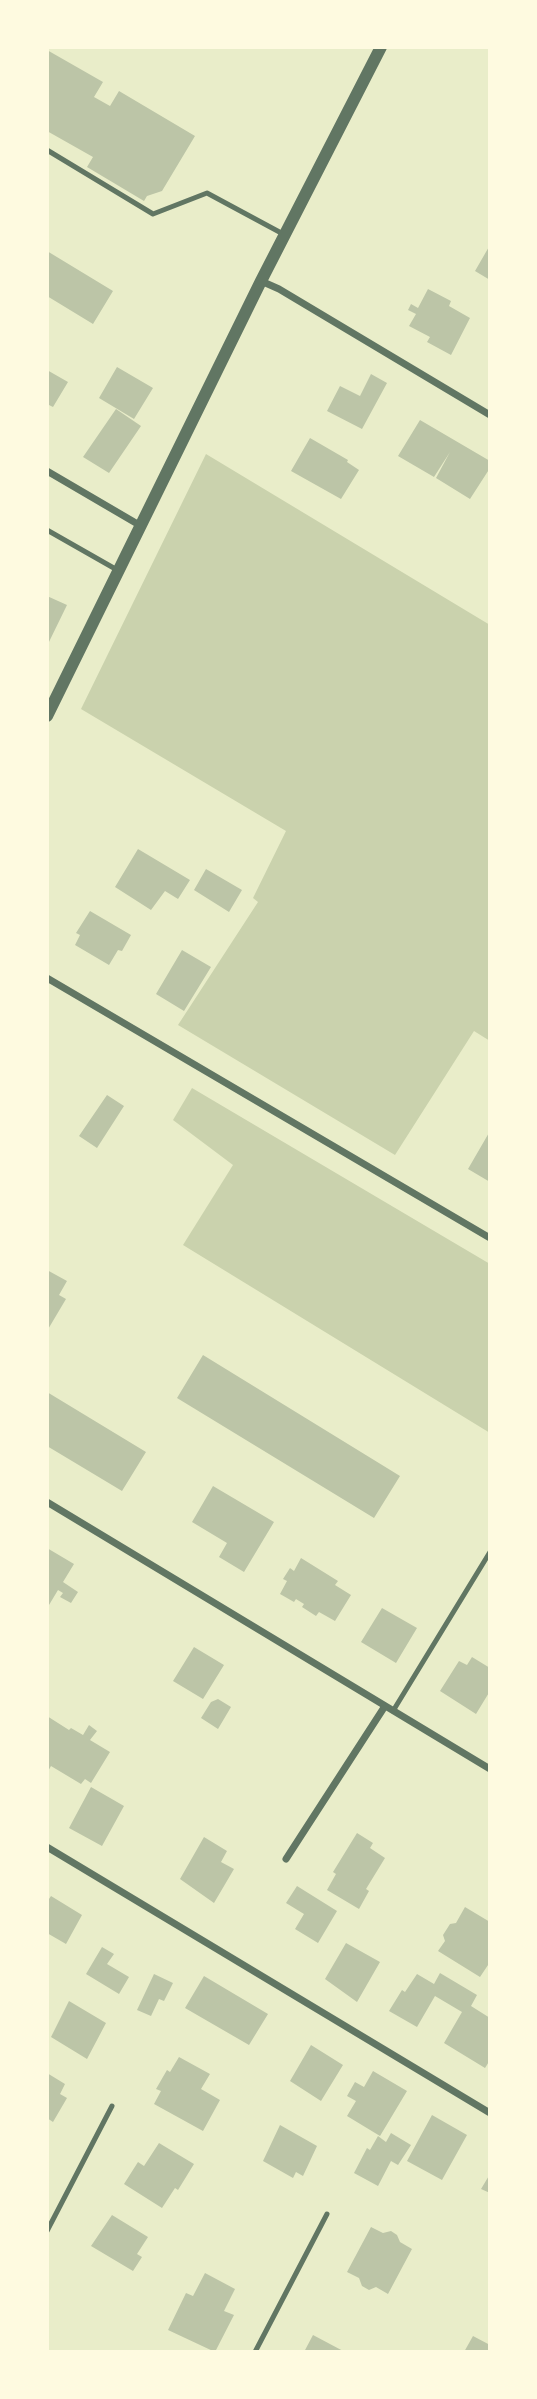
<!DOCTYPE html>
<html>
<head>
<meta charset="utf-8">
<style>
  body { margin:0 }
  #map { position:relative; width:537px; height:2399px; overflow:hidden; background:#e9edc9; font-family:Bitter,serif }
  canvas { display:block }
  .frame { position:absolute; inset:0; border:49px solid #fefae0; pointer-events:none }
</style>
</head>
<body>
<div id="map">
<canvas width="537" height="2399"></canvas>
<div class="frame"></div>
</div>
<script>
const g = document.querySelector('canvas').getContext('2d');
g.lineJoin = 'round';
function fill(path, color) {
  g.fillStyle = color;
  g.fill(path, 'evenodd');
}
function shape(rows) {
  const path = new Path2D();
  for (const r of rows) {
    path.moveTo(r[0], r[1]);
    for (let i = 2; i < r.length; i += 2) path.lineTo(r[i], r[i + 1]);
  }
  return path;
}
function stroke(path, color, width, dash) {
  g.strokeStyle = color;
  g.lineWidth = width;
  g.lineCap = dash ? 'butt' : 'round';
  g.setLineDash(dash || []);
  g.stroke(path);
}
fill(shape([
  [206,454,490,625,490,1041,474,1031,395,1155,178,1025,258,902,253,898,286,831,81,709],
  [192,1088,490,1264,490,1433,183,1245,233,1165,173,1120]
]), '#cad2ad');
fill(shape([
  [47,50,103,82,94,97,110,106,119,91,195,136,162,191,147,196,144,201,87,167,93,157,47,131],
  [490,245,490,280,475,271],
  [47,251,113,291,93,324,47,296],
  [428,289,451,301,449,306,470,318,451,355,427,342,430,337,409,326,416,314,408,310,411,304,418,308],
  [117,367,153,388,134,419,99,398],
  [47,370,68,382,53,407,47,404],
  [371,374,387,383,362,429,327,411,340,386,360,396],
  [116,409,141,426,109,473,83,457],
  [420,420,490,461,490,468,470,499,436,478,450,452,434,477,398,456],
  [310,438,348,460,347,462,359,470,341,499,291,471],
  [47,596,67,605,47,646],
  [138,849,190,880,178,899,165,891,151,910,115,887],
  [206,869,242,890,229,912,194,890],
  [90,911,131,935,122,951,118,950,109,965,75,945,80,935,76,933],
  [182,950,211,967,184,1011,156,994],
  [107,1095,124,1106,97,1148,79,1136],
  [490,1131,490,1182,468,1169],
  [47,1270,67,1281,59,1295,66,1299,47,1331],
  [203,1355,400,1476,374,1518,177,1398],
  [47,1392,146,1452,122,1491,47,1446],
  [213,1486,274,1522,244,1572,219,1557,227,1543,192,1522],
  [47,1548,74,1564,63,1582,78,1592,71,1603,60,1597,63,1593,58,1590,49,1605,47,1604],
  [301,1558,338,1581,335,1585,351,1595,335,1621,319,1612,316,1616,302,1607,304,1604,296,1599,294,1602,280,1594,287,1581,283,1579,290,1568,294,1571],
  [382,1608,417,1628,396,1663,361,1642],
  [194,1647,224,1665,203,1699,173,1681],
  [472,1657,490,1668,490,1691,476,1714,440,1691,459,1661,467,1665],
  [218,1699,231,1707,218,1729,201,1718,211,1702],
  [47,1716,69,1730,71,1728,83,1735,89,1725,97,1731,90,1740,110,1752,91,1783,85,1779,81,1784,51,1766,47,1773],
  [91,1787,124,1806,102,1846,69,1828],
  [357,1833,373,1843,370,1848,385,1858,366,1889,369,1891,359,1909,327,1890,336,1874,333,1872],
  [204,1837,227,1851,221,1862,234,1869,214,1903,180,1879],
  [297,1886,337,1911,318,1943,295,1929,304,1914,286,1903],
  [51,1896,82,1915,66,1944,47,1933,47,1902],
  [465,1907,490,1922,490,1962,480,1977,438,1951,445,1941,443,1935,450,1924,456,1923],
  [346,1943,380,1962,357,2002,325,1979],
  [102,1947,114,1954,107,1964,129,1977,119,1994,86,1974],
  [440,1973,477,1995,471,2006,490,2018,490,2060,485,2068,444,2043,462,2012,435,1996,417,2027,389,2011,402,1990,405,1992,417,1974,434,1984],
  [154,1974,173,1983,164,2001,159,1999,151,2016,137,2010],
  [204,1976,268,2014,249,2045,185,2008],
  [69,2001,106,2023,87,2059,51,2037],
  [311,2045,343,2065,321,2101,290,2081],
  [179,2057,210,2074,201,2089,220,2100,203,2131,154,2104,161,2091,156,2089,167,2070,170,2072],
  [373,2071,407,2091,380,2136,347,2116,356,2101,347,2096,355,2082,364,2087],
  [47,2073,65,2084,60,2094,67,2098,53,2122,47,2118],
  [432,2115,467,2135,442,2180,407,2161],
  [280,2125,317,2146,303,2176,296,2172,293,2178,263,2161],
  [391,2133,411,2145,398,2165,391,2161,378,2186,354,2173,367,2148,370,2150,378,2136,386,2142],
  [159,2143,194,2164,178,2190,175,2188,162,2208,124,2184,138,2162,144,2166],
  [490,2174,490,2193,481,2189],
  [112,2215,148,2237,137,2254,142,2257,133,2271,91,2246],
  [371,2227,383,2233,391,2231,397,2235,400,2242,412,2249,388,2294,376,2287,369,2290,362,2286,359,2278,347,2272],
  [205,2273,235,2289,224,2311,234,2315,215,2352,168,2330,186,2293,193,2296],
  [313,2335,345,2352,304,2352],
  [473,2336,490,2345,490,2352,464,2352]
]), '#bcc5a7');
stroke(shape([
  [47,150,153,214,207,193,285,235],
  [47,530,119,571],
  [393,1711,490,1552],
  [47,2231,112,2106],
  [255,2352,327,2214]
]), '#617663', 5);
stroke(shape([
  [261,281,279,289,490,415],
  [47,471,141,526],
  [47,978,490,1238],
  [47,1502,490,1769],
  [47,1847,490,2113],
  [286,1859,385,1706]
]), '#617663', 7);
stroke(shape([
  [47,716,261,281,381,47]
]), '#617663', 12);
</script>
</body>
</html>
